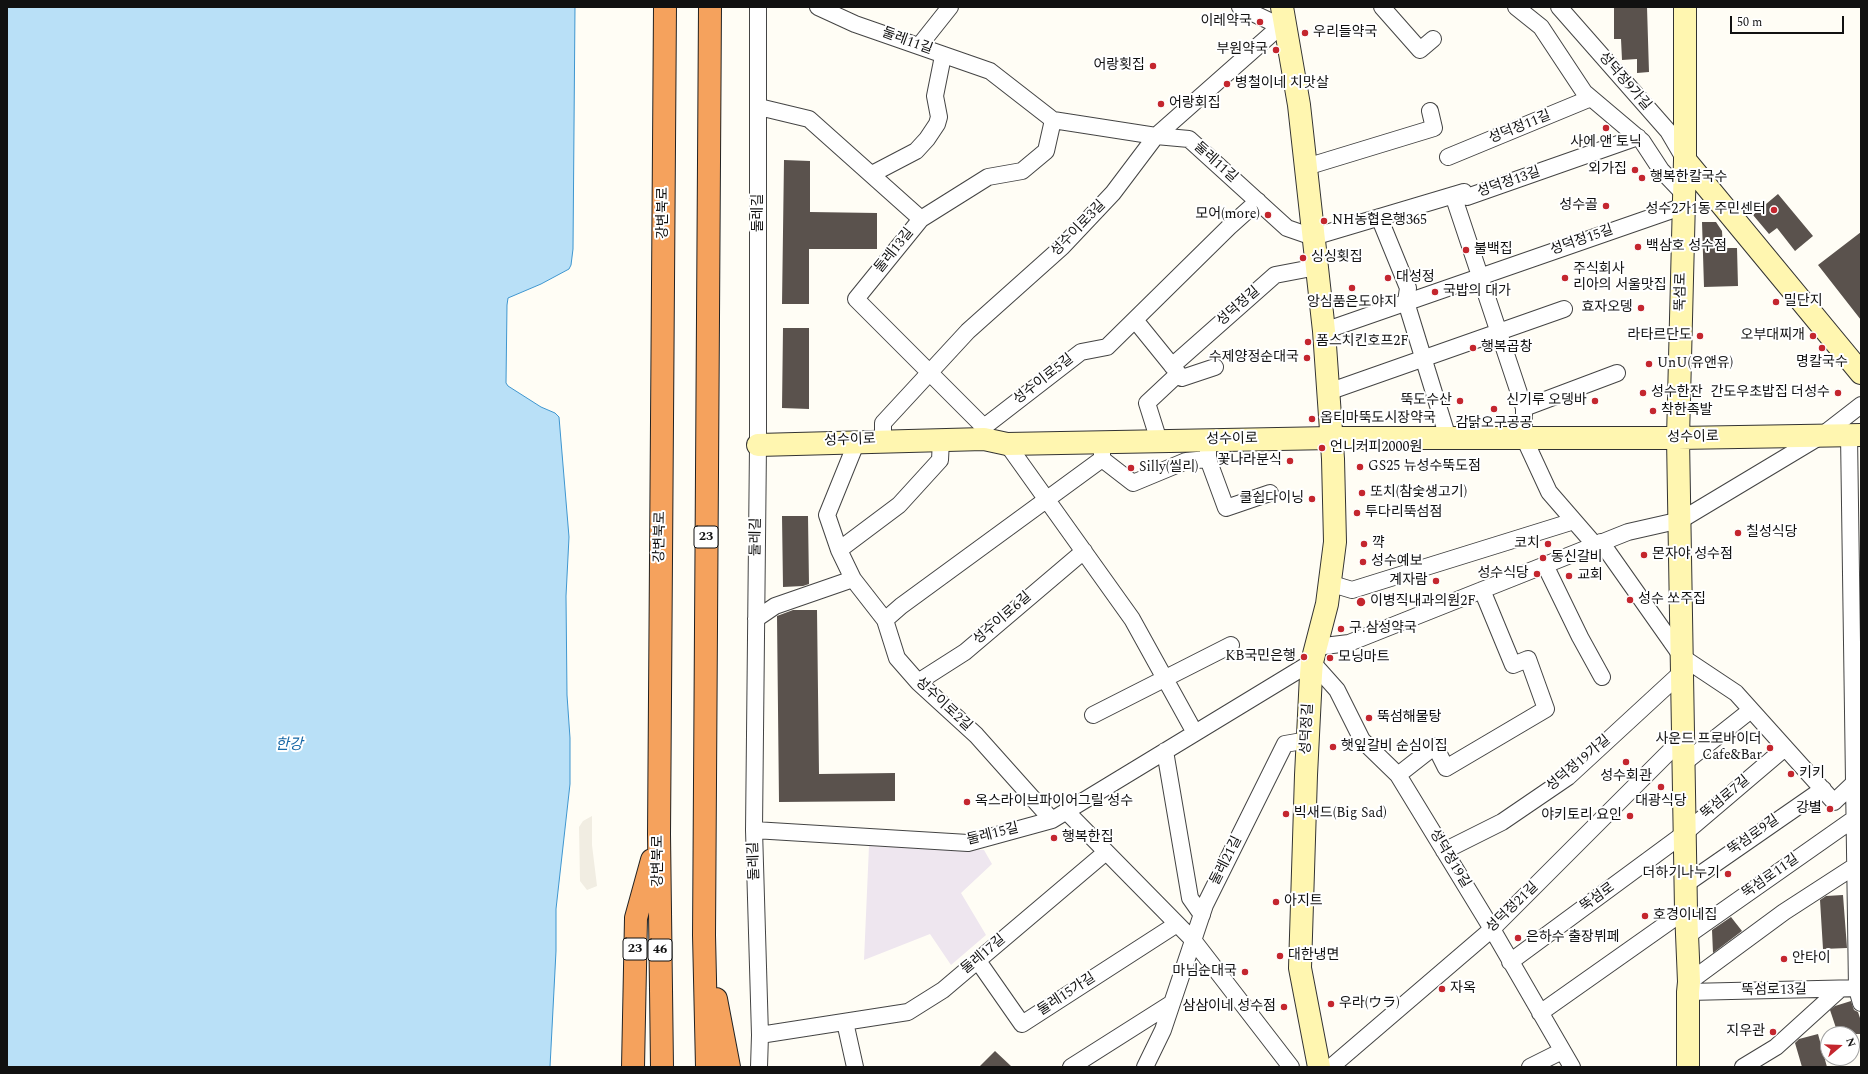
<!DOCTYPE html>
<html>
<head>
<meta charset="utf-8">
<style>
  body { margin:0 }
  #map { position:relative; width:1868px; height:1074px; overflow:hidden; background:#fffdf5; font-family:Spectral,serif }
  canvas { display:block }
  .frame { position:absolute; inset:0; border:8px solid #111; pointer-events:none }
  .north { position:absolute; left:1820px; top:1026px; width:40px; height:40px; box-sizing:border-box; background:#fff; border:1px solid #a0a0a0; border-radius:50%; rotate:71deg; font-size:11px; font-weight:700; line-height:16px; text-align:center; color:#111 }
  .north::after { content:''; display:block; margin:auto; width:14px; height:18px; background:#c4262e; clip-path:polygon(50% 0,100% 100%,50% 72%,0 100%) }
  .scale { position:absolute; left:1730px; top:16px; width:114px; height:18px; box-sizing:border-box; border:2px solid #111; border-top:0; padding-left:5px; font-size:12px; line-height:14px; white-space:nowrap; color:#111; -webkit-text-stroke:3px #fff; paint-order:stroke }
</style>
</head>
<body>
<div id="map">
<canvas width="1868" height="1074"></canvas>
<div class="frame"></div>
<div class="north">N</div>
<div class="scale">50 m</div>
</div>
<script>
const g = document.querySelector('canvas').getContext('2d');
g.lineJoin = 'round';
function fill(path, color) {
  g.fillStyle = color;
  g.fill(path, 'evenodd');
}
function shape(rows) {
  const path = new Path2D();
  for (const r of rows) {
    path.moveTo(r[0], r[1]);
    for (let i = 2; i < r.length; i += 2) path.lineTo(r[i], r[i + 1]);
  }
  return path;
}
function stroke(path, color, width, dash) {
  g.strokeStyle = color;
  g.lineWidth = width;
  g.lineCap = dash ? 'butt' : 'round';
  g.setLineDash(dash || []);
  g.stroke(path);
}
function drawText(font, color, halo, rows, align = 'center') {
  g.font = font + ' Spectral,"Noto Sans KR","Noto Sans JP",serif';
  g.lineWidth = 4;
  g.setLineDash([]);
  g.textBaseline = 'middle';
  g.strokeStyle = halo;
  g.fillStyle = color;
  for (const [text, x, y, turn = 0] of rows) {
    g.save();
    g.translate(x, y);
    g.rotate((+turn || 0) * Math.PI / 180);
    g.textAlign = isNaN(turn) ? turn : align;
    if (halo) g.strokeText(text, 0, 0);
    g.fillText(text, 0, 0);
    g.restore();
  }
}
fill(shape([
  [869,846,984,850,992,864,961,893,986,935,951,965,930,934,864,960]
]), '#eee6ef');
fill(shape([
  [592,816,592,845,597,886,587,890,580,881,579,827,583,821]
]), '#f1ede2');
const water = shape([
  [7,7,575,7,573,249,571,265,569,269,541,284,508,298,507,305,506,383,508,386,541,407,555,413,559,417,569,537,566,596,567,695,570,738,570,784,556,909,556,951,550,1067,7,1067,7,7]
]);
fill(water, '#b9e0f7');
stroke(water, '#3f96cf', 1);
fill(shape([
  [1614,7,1647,7,1649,72,1637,73,1637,59,1622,60,1621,39,1614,39],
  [784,160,810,161,810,212,877,213,877,249,809,249,809,304,782,304],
  [1778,194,1813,236,1795,251,1777,228,1769,234,1753,215],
  [1702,222,1716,222,1722,231,1723,248,1737,248,1738,286,1704,287],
  [1861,232,1861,320,1818,265],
  [783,328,809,328,809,409,782,408],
  [782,516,808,516,809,584,803,586,783,587],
  [793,610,817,610,819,774,895,773,895,801,779,802,777,616],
  [1843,895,1847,948,1823,949,1820,900,1826,896],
  [1731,917,1742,931,1713,953,1712,930],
  [1851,1001,1854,1010,1858,1012,1861,1021,1861,1034,1838,1034,1830,1010,1835,1006],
  [1818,1034,1827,1067,1802,1067,1795,1043,1799,1039],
  [995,1051,1012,1067,979,1067]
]), '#5a524d');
const street = shape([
  [758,7,758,445,754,830,760,1035,759,1067],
  [818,7,855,24,990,71,1053,120,1156,136,1189,139,1287,228,1313,237,1464,192,1467,197,1638,137],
  [1240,7,1280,26],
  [1382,7,1420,50,1433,39],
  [1516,7,1541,27,1584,92,1642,141,1661,170,1684,194],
  [1559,7,1668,131,1685,160],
  [919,46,950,7],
  [759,107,809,119,921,219,856,299,984,427],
  [1448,157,1591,98],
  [1306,167,1434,128,1430,111],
  [872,174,916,151,927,139,937,124,939,117,935,96,943,56],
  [1453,195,1524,408],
  [1379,217,1408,288,1406,302,1448,438],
  [921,219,988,177,1022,171,1046,151,1053,120],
  [1135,320,1182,378,1215,367],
  [1324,331,1684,206],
  [1172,366,1275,275,1317,267],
  [1328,392,1564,309],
  [1849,435,1857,989,1861,1003],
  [984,437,984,427,1081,352,1107,347,1229,227,1258,201],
  [883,440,883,423,968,331,1062,247,1113,193,1156,136,1285,22],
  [857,441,827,515,839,550,853,579,885,620,897,658,918,682,976,735,1052,820],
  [1159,441,1147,403,1178,374],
  [1007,444,1132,619,1195,733],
  [1208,450,1208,459,1226,508,1270,493],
  [1102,459,1133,483,1186,461,1208,459],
  [1601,542,1682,657,1736,693,1834,802,1854,783],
  [1595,545,1549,492,1524,438,1524,408,1617,373],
  [839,550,899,505,940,460,941,440],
  [1545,565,1580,637,1602,677],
  [1329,583,1352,590,1574,521],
  [756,619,775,606,853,579],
  [885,620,901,606,1102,459,1102,442],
  [1316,647,1349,643,1628,532,1681,520,1821,436,1861,405],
  [918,682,965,652,1084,551],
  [1093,715,1231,645],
  [1165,751,1190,898,1202,915],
  [1684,763,1751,710],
  [1398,775,1435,746,1446,768,1546,709,1528,659,1513,665,1482,590],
  [1066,811,1193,940,1291,1067],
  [754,830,968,843,1052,820,1312,662,1337,690,1362,740,1398,775,1492,929,1572,1067],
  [1444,851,1502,822,1568,777,1682,672],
  [1686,884,1823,789],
  [1687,936,1855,818],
  [978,961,1022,1024,1177,924],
  [1510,962,1685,833,1785,748],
  [1689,982,1784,912,1855,866],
  [1688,992,1861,988],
  [1540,1013,1686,910],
  [845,1022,855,1067],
  [760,1035,908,1012,943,990,1106,852],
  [1071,1067,1172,1003],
  [1145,1067,1163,1030,1205,905,1285,744,1308,740],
  [1331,1067,1492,929,1683,738],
  [1530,1067,1562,1051],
  [1743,1067,1776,1047,1840,989]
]);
const secondary = shape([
  [1282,7,1299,105,1324,331,1333,459,1335,542,1327,604,1312,662,1311,675,1306,775,1300,968,1319,1067],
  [1685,7,1685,160,1678,438,1686,910,1689,982,1688,992,1688,1067],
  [1685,160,1861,373],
  [758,445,984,439,1007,444,1332,438,1678,438,1861,435]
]);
const highway = shape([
  [716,999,729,1067],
  [633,1067,636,918,652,860],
  [662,1067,659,834,665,7],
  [707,1067,704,935,710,7]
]);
stroke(street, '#444', 18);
stroke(secondary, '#333', 24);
stroke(highway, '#222', 24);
stroke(street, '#fff', 16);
stroke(secondary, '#fff6b0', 22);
stroke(highway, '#f5a25d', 22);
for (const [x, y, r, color] of [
  [1260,22,4,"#c4262e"],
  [1305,33,4,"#c4262e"],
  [1276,50,4,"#c4262e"],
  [1153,66,4,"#c4262e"],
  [1227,84,4,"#c4262e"],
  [1161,104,4,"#c4262e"],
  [1606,128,4,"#c4262e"],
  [1635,170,4,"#c4262e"],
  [1642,178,4,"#c4262e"],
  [1606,206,4,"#c4262e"],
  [1774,210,4,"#c4262e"],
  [1268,215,4,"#c4262e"],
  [1324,221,4,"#c4262e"],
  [1638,247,4,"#c4262e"],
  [1466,250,4,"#c4262e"],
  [1303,258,4,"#c4262e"],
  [1388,278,4,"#c4262e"],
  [1565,278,4,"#c4262e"],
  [1352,288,4,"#c4262e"],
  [1435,292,4,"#c4262e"],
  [1776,302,4,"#c4262e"],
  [1641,308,4,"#c4262e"],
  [1700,336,4,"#c4262e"],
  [1813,336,4,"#c4262e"],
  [1308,342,4,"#c4262e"],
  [1473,348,4,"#c4262e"],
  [1822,348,4,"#c4262e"],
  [1307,358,4,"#c4262e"],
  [1649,364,4,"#c4262e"],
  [1643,393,4,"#c4262e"],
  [1838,393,4,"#c4262e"],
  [1460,401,4,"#c4262e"],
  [1595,401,4,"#c4262e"],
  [1494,409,4,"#c4262e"],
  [1653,411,4,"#c4262e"],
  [1312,419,4,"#c4262e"],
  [1322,448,4,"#c4262e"],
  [1290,461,4,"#c4262e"],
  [1360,467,4,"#c4262e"],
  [1131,468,4,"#c4262e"],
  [1362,493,4,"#c4262e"],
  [1312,499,4,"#c4262e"],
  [1357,513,4,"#c4262e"],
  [1738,533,4,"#c4262e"],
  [1364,544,4,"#c4262e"],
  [1548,544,4,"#c4262e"],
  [1644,555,4,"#c4262e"],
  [1543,558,4,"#c4262e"],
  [1363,562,4,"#c4262e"],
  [1537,574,4,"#c4262e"],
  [1569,576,4,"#c4262e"],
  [1436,581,4,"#c4262e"],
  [1630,600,4,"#c4262e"],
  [1361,602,5,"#c4262e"],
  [1341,629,4,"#c4262e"],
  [1304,657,4,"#c4262e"],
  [1330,658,4,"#c4262e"],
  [1369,718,4,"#c4262e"],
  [1333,747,4,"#c4262e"],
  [1770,748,4,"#c4262e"],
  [1626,762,4,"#c4262e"],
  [1791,774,4,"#c4262e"],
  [1661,787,4,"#c4262e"],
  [967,802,4,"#c4262e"],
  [1830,809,4,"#c4262e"],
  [1286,814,4,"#c4262e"],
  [1630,816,4,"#c4262e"],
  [1054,838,4,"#c4262e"],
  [1728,874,4,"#c4262e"],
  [1276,902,4,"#c4262e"],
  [1645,916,4,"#c4262e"],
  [1518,938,4,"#c4262e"],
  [1280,956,4,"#c4262e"],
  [1784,959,4,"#c4262e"],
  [1245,972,4,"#c4262e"],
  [1442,989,4,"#c4262e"],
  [1331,1004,4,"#c4262e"],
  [1284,1007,4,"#c4262e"],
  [1773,1032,4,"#c4262e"]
]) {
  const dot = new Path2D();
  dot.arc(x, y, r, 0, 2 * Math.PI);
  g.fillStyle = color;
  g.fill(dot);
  stroke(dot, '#fff', 1.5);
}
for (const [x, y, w] of [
  [706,537,24],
  [635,949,24],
  [660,950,24]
]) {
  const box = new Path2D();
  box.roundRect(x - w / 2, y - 11, w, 22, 3);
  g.fillStyle = '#fff';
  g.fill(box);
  stroke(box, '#111', 1);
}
drawText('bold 13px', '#111', null, [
  ["23",706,537],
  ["23",635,949],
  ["46",660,950]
]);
drawText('14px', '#111', '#fff', [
  ["이레약국",1252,22,"right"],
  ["우리들약국",1313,33],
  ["부원약국",1268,50,"right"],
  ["어랑횟집",1145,66,"right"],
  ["병철이네 치맛살",1235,84],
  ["어랑회집",1169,104],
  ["사에 앤 토닉",1606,143,"center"],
  ["외가집",1627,170,"right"],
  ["행복한칼국수",1650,178],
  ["성수골",1598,206,"right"],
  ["성수2가1동 주민센터",1766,210,"right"],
  ["모어(more)",1260,215,"right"],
  ["NH농협은행365",1332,221],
  ["백삼호 성수점",1646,247],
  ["불백집",1474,250],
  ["싱싱횟집",1311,258],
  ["주식회사",1573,270],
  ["리아의 서울맛집",1573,286],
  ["대성정",1396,278],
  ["국밥의 대가",1443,292],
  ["밀단지",1784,302],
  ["앙심품은도야지",1352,303,"center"],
  ["효자오뎅",1633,308,"right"],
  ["라타르단도",1692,336,"right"],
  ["오부대찌개",1805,336,"right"],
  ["폼스치킨호프2F",1316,342],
  ["행복곱창",1481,348],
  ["수제양정순대국",1299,358,"right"],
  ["명칼국수",1822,363,"center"],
  ["UnU(유앤유)",1657,364],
  ["성수한잔",1651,393],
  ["간도우초밥집 더성수",1830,393,"right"],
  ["뚝도수산",1452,401,"right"],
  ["신기루 오뎅바",1587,401,"right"],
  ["착한족발",1661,411],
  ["옵티마뚝도시장약국",1320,419],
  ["감닭오구공공",1494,424,"center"],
  ["언니커피2000원",1330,448],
  ["꽃나라분식",1282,461,"right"],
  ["GS25 뉴성수뚝도점",1368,467],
  ["Silly(씰리)",1139,468],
  ["또치(참숯생고기)",1370,493],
  ["쿨쉽다이닝",1304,499,"right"],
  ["투다리뚝섬점",1365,513],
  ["칠성식당",1746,533],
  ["꺅",1372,544],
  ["코치",1540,544,"right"],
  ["몬자야 성수점",1652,555],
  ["동신갈비",1551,558],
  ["성수예보",1371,562],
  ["성수식당",1529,574,"right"],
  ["교회",1577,576],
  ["계자람",1428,581,"right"],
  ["성수 쏘주집",1638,600],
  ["이병직내과의원2F",1370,602],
  ["구.삼성약국",1349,629],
  ["KB국민은행",1296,657,"right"],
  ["모닝마트",1338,658],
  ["뚝섬해물탕",1377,718],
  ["사운드 프로바이더",1762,740,"right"],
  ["Cafe&Bar",1762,756,"right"],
  ["햇잎갈비 순심이집",1341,747],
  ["키키",1799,774],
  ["성수회관",1626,777,"center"],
  ["옥스라이브파이어그릴 성수",975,802],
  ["대광식당",1661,802,"center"],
  ["강별",1822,809,"right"],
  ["빅새드(Big Sad)",1294,814],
  ["야키토리 요인",1622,816,"right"],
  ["행복한집",1062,838],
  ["더하기나누기",1720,874,"right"],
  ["아지트",1284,902],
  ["호경이네집",1653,916],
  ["은하수 출장뷔페",1526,938],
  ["대한냉면",1288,956],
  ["안타이",1792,959],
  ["마님순대국",1237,972,"right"],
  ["자옥",1450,989],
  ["우라(ウラ)",1339,1004],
  ["삼삼이네 성수점",1276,1007,"right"],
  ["지우관",1765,1032,"right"]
], 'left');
drawText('14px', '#111', '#fff', [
  ["둘레11길",907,42,20],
  ["성덕정9가길",1624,82,49],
  ["성덕정11길",1520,128,-22],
  ["둘레11길",1215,163,42],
  ["성덕정13길",1509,183,-19],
  ["강변북로",664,213,-90],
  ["둘레길",759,213,-90],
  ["성수이로3길",1079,229,-46],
  ["성덕정15길",1582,241,-19],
  ["둘레13길",895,251,-51],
  ["뚝섬로",1682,292,-89],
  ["성덕정길",1239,307,-41],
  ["성수이로5길",1044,380,-38],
  ["성수이로",1693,438,-1],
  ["성수이로",1232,440,-1],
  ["성수이로",850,441,-2],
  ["강변북로",661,537,-89],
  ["둘레길",757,537,-89],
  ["성수이로6길",1003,619,-41],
  ["성수이로2길",943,705,43],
  ["성덕정길",1308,729,-87],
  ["성덕정19가길",1579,764,-40],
  ["뚝섬로7길",1726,798,-40],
  ["둘레15길",993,835,-14],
  ["뚝섬로9길",1754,836,-35],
  ["성덕정19길",1449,859,59],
  ["강변북로",659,861,-90],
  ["둘레길",755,861,-92],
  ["둘레21길",1227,861,-63],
  ["뚝섬로11길",1771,877,-35],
  ["뚝섬로",1598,898,-36],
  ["성덕정21길",1513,908,-44],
  ["둘레17길",984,955,-40],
  ["뚝섬로13길",1774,991,-1],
  ["둘레15가길",1067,995,-33]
]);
drawText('italic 15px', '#1768a6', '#fff', [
  ["한강",289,746]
]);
</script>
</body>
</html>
